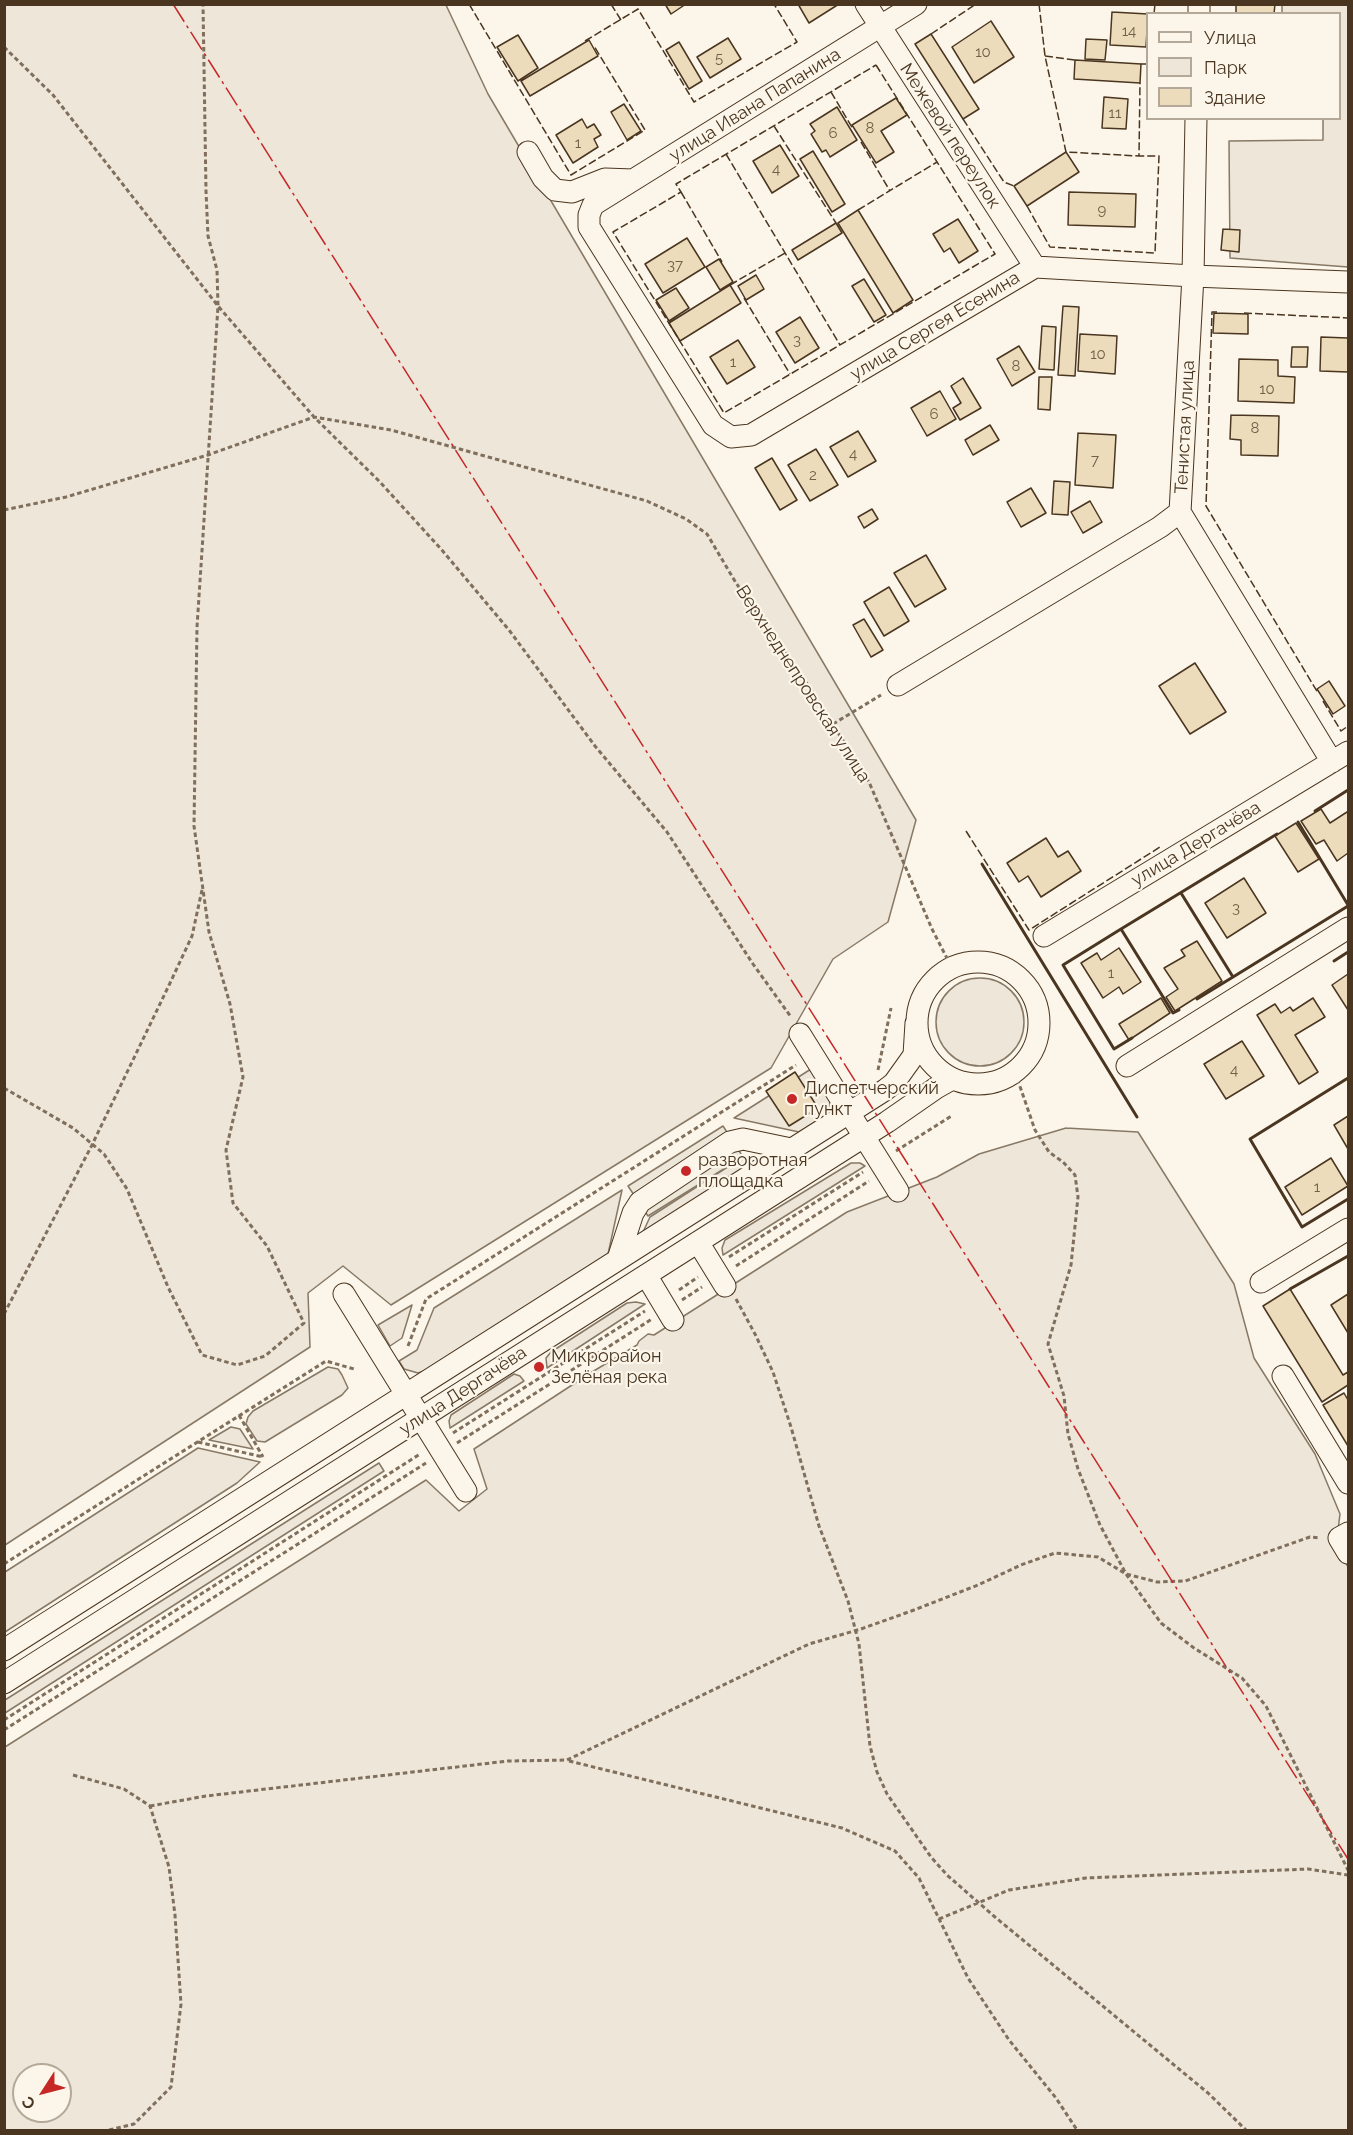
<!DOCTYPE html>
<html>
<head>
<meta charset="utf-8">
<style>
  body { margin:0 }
  #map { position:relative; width:1353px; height:2135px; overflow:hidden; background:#fbf6e9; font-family:Raleway,sans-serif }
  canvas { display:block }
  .frame { position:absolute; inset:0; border:6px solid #4a3520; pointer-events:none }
  .legend { position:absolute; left:1146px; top:12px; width:195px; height:108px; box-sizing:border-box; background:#fbf6e9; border:2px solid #b4a999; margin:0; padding:8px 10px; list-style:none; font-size:18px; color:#4a3520 }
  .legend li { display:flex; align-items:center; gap:12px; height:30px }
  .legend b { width:30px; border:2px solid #b4a999 }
  .north { position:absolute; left:12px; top:2063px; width:60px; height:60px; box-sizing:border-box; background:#fbf6e9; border:2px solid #b4a999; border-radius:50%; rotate:234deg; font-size:16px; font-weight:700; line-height:24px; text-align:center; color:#4a3520 }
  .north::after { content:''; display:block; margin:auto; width:21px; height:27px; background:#c62828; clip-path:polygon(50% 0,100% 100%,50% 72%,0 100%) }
</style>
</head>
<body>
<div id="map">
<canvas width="1353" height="2135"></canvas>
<div class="frame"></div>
<ul class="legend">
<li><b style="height:8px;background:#fbf6e9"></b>Улица</li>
<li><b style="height:16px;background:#ede6d9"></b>Парк</li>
<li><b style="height:16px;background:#ecdcbc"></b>Здание</li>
</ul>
<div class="north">С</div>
</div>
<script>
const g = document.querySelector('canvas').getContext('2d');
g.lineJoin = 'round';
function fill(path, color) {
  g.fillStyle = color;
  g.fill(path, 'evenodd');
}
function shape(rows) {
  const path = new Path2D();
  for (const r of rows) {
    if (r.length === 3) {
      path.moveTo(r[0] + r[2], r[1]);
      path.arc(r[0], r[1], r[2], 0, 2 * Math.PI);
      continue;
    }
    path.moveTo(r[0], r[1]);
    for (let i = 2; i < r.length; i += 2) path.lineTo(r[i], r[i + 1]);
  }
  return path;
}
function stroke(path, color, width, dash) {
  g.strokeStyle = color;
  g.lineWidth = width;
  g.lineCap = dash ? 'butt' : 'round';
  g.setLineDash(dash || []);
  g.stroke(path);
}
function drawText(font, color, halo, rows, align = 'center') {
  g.font = font + ' Raleway,sans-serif';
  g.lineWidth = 4.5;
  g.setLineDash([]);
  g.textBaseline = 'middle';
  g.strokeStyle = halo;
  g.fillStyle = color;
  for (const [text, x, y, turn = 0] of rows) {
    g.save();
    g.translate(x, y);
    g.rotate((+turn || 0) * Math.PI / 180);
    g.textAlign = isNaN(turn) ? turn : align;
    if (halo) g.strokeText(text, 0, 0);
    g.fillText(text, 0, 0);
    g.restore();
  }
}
const green = shape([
  [5,5,446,5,488,94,916,820,888,922,833,959,771,1068,391,1305,343,1266,308,1293,310,1347,5,1545,5,5],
  [1282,5,1348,5,1348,267,1230,258,1229,141,1323,140,1323,119,1340,118,1340,14,1282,13,1282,5],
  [980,1022,44],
  [811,1069,831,1099,827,1115,799,1132,734,1118,811,1069],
  [1066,1128,1138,1132,1234,1284,1254,1358,1315,1454,1340,1514,1336,1546,1348,1567,1348,2130,5,2130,5,1747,426,1480,459,1511,487,1489,474,1449,592,1372,637,1345,639,1341,648,1334,654,1335,847,1212,937,1177,979,1154,1066,1128],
  [24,2075,60,2075,60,2111,24,2111,24,2075],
  [743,1157,761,1158,643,1232,650,1217,743,1157],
  [851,1163,860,1163,865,1166,723,1255,722,1248,725,1240,851,1163],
  [622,1190,608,1254,427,1370,418,1373,404,1369,399,1361,417,1350,434,1308,622,1190],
  [636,1302,645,1304,547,1368,546,1358,551,1352,627,1303,636,1302],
  [412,1305,402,1338,390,1346,378,1325,412,1305],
  [328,1367,338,1369,342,1375,348,1388,342,1395,265,1442,257,1441,246,1424,248,1417,253,1411,328,1367],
  [514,1374,520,1376,524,1381,450,1428,449,1421,451,1415,514,1374],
  [231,1427,240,1429,253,1449,209,1440,231,1427],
  [198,1448,260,1462,237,1483,5,1632,5,1572,198,1448],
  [379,1463,384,1471,5,1713,5,1700,379,1463]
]);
fill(green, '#ede6d9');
stroke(green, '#887966', 1.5);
const parking = shape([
  [723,1126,743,1157,648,1216,628,1186,723,1126]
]);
fill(parking, '#ede7d9');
stroke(parking, '#887966', 1.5);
const building = shape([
  [665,4,686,4,671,14,665,4],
  [798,4,839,4,809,23,798,4],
  [1236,4,1275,4,1274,14,1236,14,1236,4],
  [1112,12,1148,14,1146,47,1110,45,1112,12],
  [991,21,1014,57,974,83,952,47,991,21],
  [931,34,979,109,963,119,915,44,931,34],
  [518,35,538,68,518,81,497,47,518,35],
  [728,38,741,59,710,78,697,57,728,38],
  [1086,39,1107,40,1105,60,1085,59,1086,39],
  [589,40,598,56,530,96,521,81,589,40],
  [679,42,702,81,689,89,666,50,679,42],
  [1075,60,1141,64,1140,83,1074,79,1075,60],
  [1104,97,1128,99,1126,129,1102,128,1104,97],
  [896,98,907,115,881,131,894,152,876,163,852,125,896,98],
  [624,104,641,131,627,140,611,112,624,104],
  [837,107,857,140,830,157,826,150,822,152,811,134,815,131,810,124,837,107],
  [582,119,587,128,594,124,601,135,594,139,598,147,573,163,556,135,582,119],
  [780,145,799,176,772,193,753,161,780,145],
  [813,151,845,204,832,212,800,159,813,151],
  [1066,152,1079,172,1027,206,1014,186,1066,152],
  [1069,192,1136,194,1135,227,1068,225,1069,192],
  [858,210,913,300,893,313,838,223,858,210],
  [958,219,978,251,959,263,950,248,944,252,933,234,958,219],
  [836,223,842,233,798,260,792,250,836,223],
  [1223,229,1240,230,1239,252,1221,250,1223,229],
  [687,238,705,267,663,293,645,264,687,238],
  [719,259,733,282,720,290,706,267,719,259],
  [756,275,764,289,746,300,738,286,756,275],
  [864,279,886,315,874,322,852,286,864,279],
  [730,285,741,303,680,341,669,323,730,285],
  [676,288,689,308,669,321,656,300,676,288],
  [1063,306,1079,307,1075,376,1058,375,1063,306],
  [1214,313,1248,314,1248,334,1213,333,1214,313],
  [800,317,819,348,795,363,776,332,800,317],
  [1042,326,1056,327,1054,370,1039,369,1042,326],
  [1080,334,1117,336,1115,374,1078,371,1080,334],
  [1321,337,1348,338,1348,372,1320,371,1321,337],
  [738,340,755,367,727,384,710,357,738,340],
  [1019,346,1035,372,1012,386,997,359,1019,346],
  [1292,347,1308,347,1307,367,1291,367,1292,347],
  [1239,359,1278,360,1278,376,1295,377,1294,403,1238,401,1239,359],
  [1039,377,1052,377,1050,410,1038,409,1039,377],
  [963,378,981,408,960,420,953,408,961,403,951,386,963,378],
  [940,391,956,419,927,436,911,408,940,391],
  [1231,415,1279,416,1278,456,1241,455,1241,440,1230,439,1231,415],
  [990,425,999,440,973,455,965,440,990,425],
  [858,431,876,461,848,477,830,447,858,431],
  [1078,433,1116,435,1113,488,1075,485,1078,433],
  [816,449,838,485,810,501,788,465,816,449],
  [772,458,797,500,780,510,755,468,772,458],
  [1054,481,1070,482,1068,515,1052,514,1054,481],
  [1031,488,1046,513,1021,527,1007,502,1031,488],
  [1090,501,1102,522,1083,533,1071,512,1090,501],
  [872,509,878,519,864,528,858,517,872,509],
  [926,555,946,589,915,607,894,573,926,555],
  [889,587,909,621,884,636,864,602,889,587],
  [864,619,883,650,871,657,853,625,864,619],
  [1195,663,1226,712,1190,734,1159,686,1195,663],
  [1329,681,1345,706,1333,714,1317,689,1329,681],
  [1321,809,1330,823,1347,812,1348,814,1348,853,1337,861,1324,840,1316,844,1301,821,1321,809],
  [1296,823,1319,859,1298,872,1275,836,1296,823],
  [1046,838,1058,857,1068,851,1081,871,1041,897,1028,876,1019,882,1007,863,1046,838],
  [1244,878,1266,913,1227,938,1205,903,1244,878],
  [1197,941,1222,981,1175,1011,1166,997,1178,989,1164,968,1185,956,1181,950,1197,941],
  [1119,948,1141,982,1123,994,1119,987,1103,998,1081,963,1097,953,1101,960,1119,948],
  [1348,974,1348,1010,1332,985,1348,974],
  [1161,998,1170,1013,1129,1040,1119,1024,1161,998],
  [1313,998,1325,1017,1295,1035,1318,1072,1299,1084,1257,1015,1275,1004,1281,1013,1290,1007,1293,1011,1313,998],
  [1242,1041,1264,1076,1226,1099,1204,1064,1242,1041],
  [795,1072,818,1108,789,1126,766,1091,795,1072],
  [1348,1116,1348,1149,1334,1125,1348,1116],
  [1331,1158,1348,1186,1302,1215,1285,1187,1331,1158],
  [1290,1289,1343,1375,1348,1372,1348,1385,1322,1402,1263,1306,1290,1289],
  [1348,1294,1348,1333,1331,1305,1348,1294],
  [1344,1393,1348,1400,1348,1446,1323,1405,1344,1393]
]);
fill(building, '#ecdcbc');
stroke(building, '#4a3520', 1.5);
const minor = shape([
  [866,4,1035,267],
  [916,4,593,205,589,215,589,227,713,425,731,437,751,435,1035,267,1193,276,1348,282],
  [1199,14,1199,4],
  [528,152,543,178,555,190,572,192,605,179,633,180],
  [1180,512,1332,762],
  [898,685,1160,527,1180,512,1193,276,1196,118],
  [1044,936,1348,752],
  [978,1023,61],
  [800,1034,898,1191],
  [1127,1066,1348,928],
  [698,1242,725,1286],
  [618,1259,633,1213,640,1202,730,1142,743,1139,791,1149],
  [646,1275,673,1320],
  [1261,1282,1348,1229],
  [344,1294,466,1491],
  [1283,1376,1348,1483],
  [1348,1533,1339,1538,1348,1553],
  [4,1650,885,1090,894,1083,914,1055,916,1023],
  [4,1683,887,1122,936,1088,952,1079]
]);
stroke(minor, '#4a3520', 23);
stroke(shape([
  [4,47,53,95,218,306,314,417,379,481,441,549,509,630,595,746,667,832,753,964,791,1017],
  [4,510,66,497,208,455,314,417,391,430,647,501,686,519,707,534,736,583,810,688,869,782,932,929,952,968],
  [833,724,881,695],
  [878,1070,891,1008],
  [1015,1072,1035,1130,1049,1152,1063,1162,1075,1175,1078,1197,1071,1265,1048,1344,1064,1396,1068,1434,1078,1469,1100,1525,1126,1574,1161,1623,1194,1648,1242,1678,1266,1706,1348,1870],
  [4,1088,73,1128,104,1154,127,1189,168,1287,202,1355,237,1365,265,1356,304,1323,267,1246,233,1203,226,1150,243,1077,230,1004,209,932,194,826,197,627,218,306,217,270,208,236,206,191,203,4],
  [896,1151,953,1115],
  [729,1257,863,1172],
  [736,1266,869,1181],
  [679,1290,698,1277],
  [736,1299,755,1334,773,1372,791,1427,819,1526,848,1601,859,1644,870,1746,877,1772,887,1794,931,1857,947,1875,995,1917,1208,2093,1246,2130],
  [682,1300,702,1287],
  [4,1314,92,1145,171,981,192,936,202,890],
  [408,1346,426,1299,796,1065],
  [239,1415,263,1457],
  [453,1433,645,1311],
  [198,1442,263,1457],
  [457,1443,652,1319],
  [4,1564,326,1361,354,1369],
  [4,1720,420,1454],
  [4,1730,426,1463],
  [569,1761,842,1828,895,1851,919,1878,968,1978,1009,2040,1056,2098,1077,2130],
  [73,1775,124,1789,150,1806,169,1867,175,1915,181,2004,171,2087,134,2124,109,2130],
  [150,1806,206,1796,508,1761,567,1760,809,1644,861,1629,914,1610,978,1585,1021,1565,1055,1553,1098,1557,1126,1574,1157,1582,1185,1581,1310,1537,1319,1538],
  [939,1919,1009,1890,1086,1878,1308,1869,1348,1875]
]), '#7f6f5c', 3, [4.5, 3]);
stroke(minor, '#fbf6e9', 21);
stroke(shape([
  [469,4,571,175,645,130,594,46],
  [611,4,621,20],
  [1039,4,1045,56,1066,152,1139,156],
  [1154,14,1155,4],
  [931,34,976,4],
  [585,41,638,9,694,102,797,42,774,4],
  [1045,56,1075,60],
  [1141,64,1148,64],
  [876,65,995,254,724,413,613,232,681,192,676,184,876,65],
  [831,92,853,129],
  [963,119,1004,182,1014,186],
  [774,126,836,223],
  [861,142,890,191],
  [726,154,840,345],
  [681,192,722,262],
  [1027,206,1050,247,1155,253,1159,156,1139,156,1140,83],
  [858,210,937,162],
  [730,285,785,253],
  [744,298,790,374],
  [1217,312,1212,312,1206,506,1318,693],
  [1244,313,1348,318],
  [1323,701,1341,731,1348,726],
  [966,831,1029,930,1160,847]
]), '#4a3520', 1.5, [8, 3]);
stroke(shape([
  [1315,811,1348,790],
  [1298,822,1348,905],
  [982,864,1137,1117],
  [1181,893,1233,977,1348,906],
  [1121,929,1063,965,1114,1049,1132,1038],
  [1334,961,1348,952],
  [1197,999,1233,977],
  [1179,1010,1173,1013,1121,929,1277,834],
  [1348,1078,1250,1139,1302,1227,1348,1199],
  [1290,1289,1348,1256]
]), '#4a3520', 3);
stroke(shape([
  [173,4,1348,1859]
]), '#c62828', 1.5, [21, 4.5, 3, 4.5]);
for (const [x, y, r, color] of [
  [792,1099,6,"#c62828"],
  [686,1171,6,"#c62828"],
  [539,1367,6,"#c62828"]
]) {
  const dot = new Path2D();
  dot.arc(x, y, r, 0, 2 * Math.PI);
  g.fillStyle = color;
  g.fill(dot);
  stroke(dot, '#fbf6e9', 2);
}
drawText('15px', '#725f47', null, [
  ["14",1129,31],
  ["10",983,52],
  ["5",719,58],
  ["11",1115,113],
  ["8",870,128],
  ["6",833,133],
  ["1",578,143],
  ["4",776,169],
  ["9",1102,210],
  ["37",675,265],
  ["3",797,340],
  ["10",1098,354],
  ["1",733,362],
  ["8",1016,366],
  ["10",1267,389],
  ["6",934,414],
  ["8",1255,428],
  ["4",853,454],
  ["7",1095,460],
  ["2",813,475],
  ["3",1236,908],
  ["1",1111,973],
  ["4",1234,1070],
  ["1",1317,1187]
]);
drawText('18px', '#4a3520', '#fbf6e9', [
  ["улица Ивана Папанина",755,105,-32],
  ["Межевой переулок",950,136,57],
  ["улица Сергея Есенина",935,326,-31],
  ["Тенистая улица",1185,427,-87],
  ["Верхнеднепровская улица",803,684,57],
  ["улица Дергачёва",1196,844,-31],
  ["улица Дергачёва",463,1391,-33]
]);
drawText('18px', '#4a3520', '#fbf6e9', [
  ["Диспетчерский",804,1089],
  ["пункт",804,1110],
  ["разворотная",698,1161],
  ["площадка",698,1182],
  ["Микрорайон",551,1357],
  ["Зелёная река",551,1378]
], 'left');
</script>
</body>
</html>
